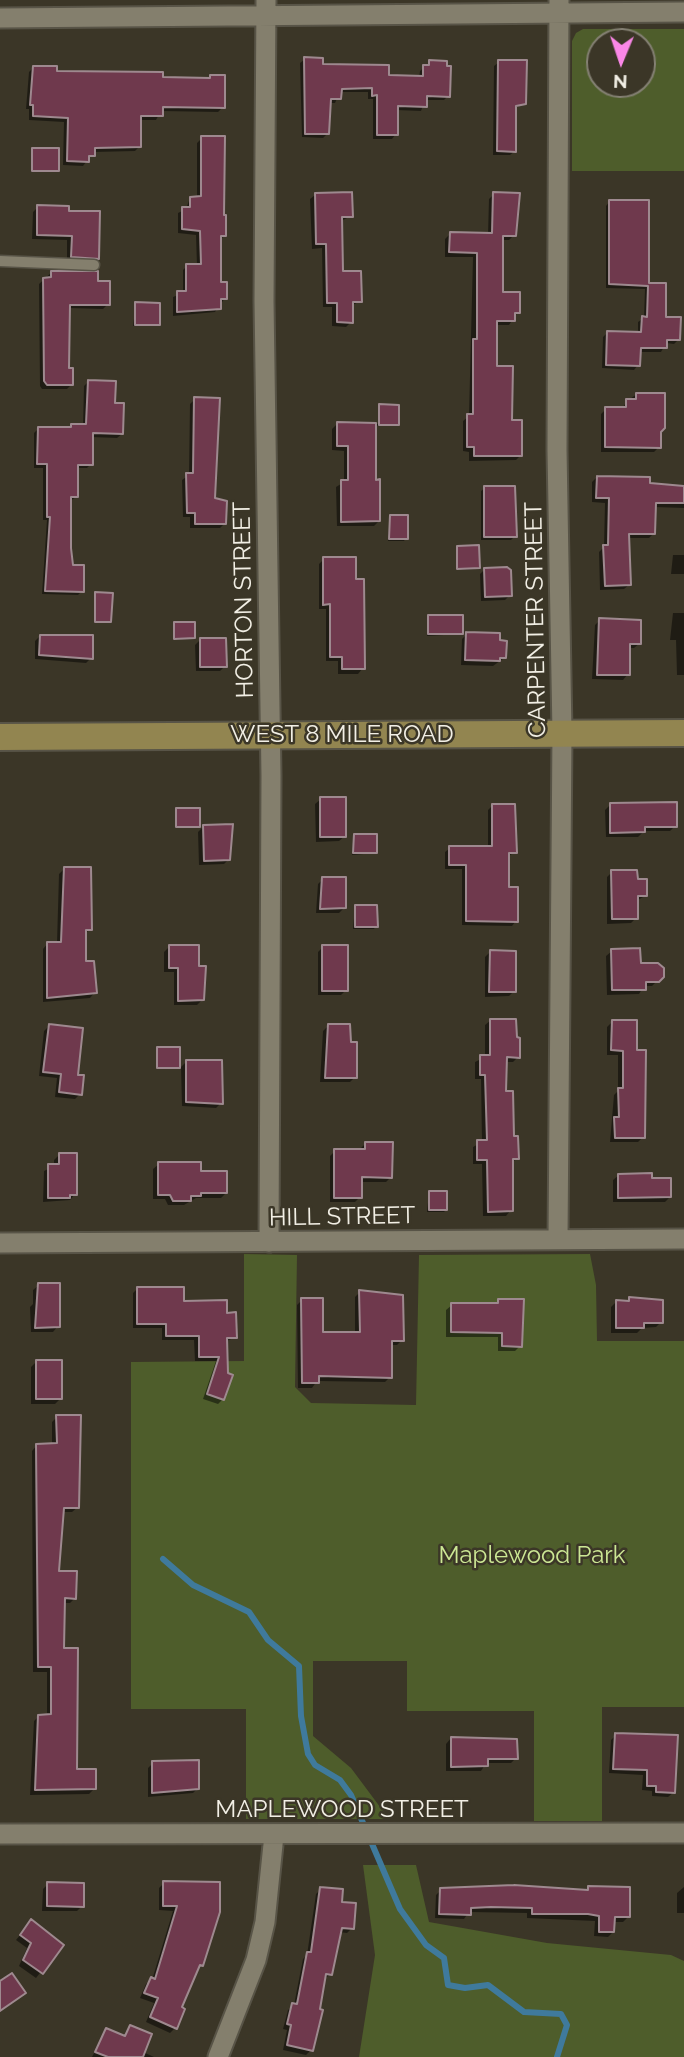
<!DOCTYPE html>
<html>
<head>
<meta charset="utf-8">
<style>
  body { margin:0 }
  #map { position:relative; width:684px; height:2057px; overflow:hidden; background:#3b3627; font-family:Raleway,sans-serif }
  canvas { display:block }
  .north { position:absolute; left:586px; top:28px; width:70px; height:70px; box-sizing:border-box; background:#3b3627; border:2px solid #848073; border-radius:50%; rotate:182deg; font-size:19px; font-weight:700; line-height:28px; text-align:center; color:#f2efe5 }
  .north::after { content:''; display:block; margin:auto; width:24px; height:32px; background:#fa87e7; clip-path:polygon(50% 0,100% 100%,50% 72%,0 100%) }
</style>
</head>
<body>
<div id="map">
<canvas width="684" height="2057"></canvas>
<div class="north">N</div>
</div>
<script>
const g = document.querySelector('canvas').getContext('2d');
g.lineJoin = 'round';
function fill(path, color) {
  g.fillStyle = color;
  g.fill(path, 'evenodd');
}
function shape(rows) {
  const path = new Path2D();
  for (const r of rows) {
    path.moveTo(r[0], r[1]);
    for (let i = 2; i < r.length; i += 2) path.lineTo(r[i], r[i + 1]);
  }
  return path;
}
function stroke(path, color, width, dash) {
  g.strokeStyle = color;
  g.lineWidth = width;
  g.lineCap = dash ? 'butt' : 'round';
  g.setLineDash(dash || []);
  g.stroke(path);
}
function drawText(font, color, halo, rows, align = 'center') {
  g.font = font + ' Raleway,sans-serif';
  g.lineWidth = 5;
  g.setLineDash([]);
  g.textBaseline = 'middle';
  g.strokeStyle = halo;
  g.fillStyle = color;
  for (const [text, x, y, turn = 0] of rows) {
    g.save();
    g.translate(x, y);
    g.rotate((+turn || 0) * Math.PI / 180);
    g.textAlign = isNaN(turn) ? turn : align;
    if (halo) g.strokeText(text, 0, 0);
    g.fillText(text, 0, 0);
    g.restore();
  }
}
fill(shape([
  [583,29,684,29,684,171,572,171,572,41,576,33],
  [600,42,642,42,642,84,600,84],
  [244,1254,297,1255,295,1387,311,1403,416,1405,419,1255,590,1254,596,1285,597,1341,684,1341,684,1707,602,1707,602,1821,534,1821,534,1711,407,1711,407,1661,313,1661,313,1736,351,1768,389,1819,246,1819,246,1709,131,1709,131,1362,244,1361],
  [363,1865,416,1865,429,1922,547,1943,671,1955,684,1961,684,2057,359,2057,375,1955]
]), '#4e5d2b');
fill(shape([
  [305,59,321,65,387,77,419,78,420,71,430,62,448,96,444,100,425,100,421,111,396,110,396,134,392,139,373,139,373,99,368,99,368,92,340,92,335,103,329,103,328,133,323,138,302,137,300,63],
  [499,62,524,103,514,109,515,151,510,155,493,155,494,66],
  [33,68,55,72,161,79,208,80,211,77,223,107,218,112,161,111,156,120,139,120,139,147,135,151,94,152,83,166,63,165,64,122,29,120,29,109,26,109,29,72],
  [202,138,225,235,219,241,219,283,225,298,215,312,173,316,173,297,183,293,183,270,187,266,197,266,196,235,178,233,178,213,186,209,190,198,197,198,197,143],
  [33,150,58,170,31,172],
  [494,194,514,235,509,240,501,240,501,294,518,312,509,325,496,325,495,368,521,455,516,460,469,461,469,452,463,451,463,421,469,416,473,257,445,257,445,239,450,234,488,235,489,199],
  [315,195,351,216,341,221,342,273,360,301,351,306,351,322,346,327,332,326,332,307,323,307,322,248,312,249,310,199],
  [610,201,664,319,679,339,674,344,666,343,661,352,639,352,638,365,634,370,602,368,603,337,608,332,638,334,638,322,644,318,645,289,606,288,606,206],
  [38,207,67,212,97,259,92,264,67,261,67,240,32,239,33,212],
  [52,272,108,304,103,309,68,308,68,370,71,385,67,389,42,389,40,386,39,284],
  [136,304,159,325,133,326],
  [88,382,122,434,117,438,91,437,91,464,87,468,77,468,76,497,70,501,71,567,82,591,78,595,42,594,47,520,43,520,43,468,34,468,34,433,38,429,83,426,84,386],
  [637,394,659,431,659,447,654,452,601,452,601,414,606,409,622,409,627,401],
  [195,399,213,500,225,523,220,528,190,528,190,517,183,517,182,480,189,475,190,404],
  [380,406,397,424,374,426,374,481,379,521,374,526,337,526,336,487,344,482,344,451,332,450,332,429,337,424,378,424],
  [597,477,684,488,684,508,654,507,654,533,649,538,627,538,629,585,624,589,600,590,599,552,604,547,605,503,592,502,592,482],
  [485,488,515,536,511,540,481,540,481,491],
  [390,517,406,538,404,541,388,541],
  [457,547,478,567,476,569,456,570],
  [673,555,684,555,684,574,671,574],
  [324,559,363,668,358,674,338,674,338,661,326,661,326,609,319,609,319,564],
  [485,569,510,595,505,600,481,601,480,574],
  [96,594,110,621,107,623,94,623],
  [673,613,684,613,684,675,677,675,676,640,670,640],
  [429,616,461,634,427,636],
  [600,620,640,643,634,648,628,648,628,674,623,680,592,679,595,625],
  [175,624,193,638,173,640],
  [467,634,504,658,493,666,461,665,462,639],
  [40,636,91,658,86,663,35,659,35,641],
  [200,640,225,666,220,671,196,671,195,645],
  [321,799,345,836,339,841,316,842,315,804],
  [493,805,515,852,507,857,507,888,516,921,512,926,462,925,462,869,445,869,445,852,450,848,488,848,488,810],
  [610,805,675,826,670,831,644,831,638,837,606,837,605,810],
  [177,809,198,826,175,828],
  [203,827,229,859,224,864,199,865,198,832],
  [354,836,375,853,352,855],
  [64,869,90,929,85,934,84,963,95,992,90,998,43,1002,43,949,48,943,57,943,59,874],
  [612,872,636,881,645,896,636,901,636,918,631,923,607,924,607,877],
  [323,879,344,908,339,913,316,913,318,884],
  [355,907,376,926,374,929,353,929],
  [169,947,197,968,203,999,197,1005,174,1005,174,972,164,972,164,952],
  [323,947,346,990,341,995,318,995,318,952],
  [612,951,639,965,662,976,652,986,644,986,639,994,607,995,606,956],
  [490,952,514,991,509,996,485,997,485,957],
  [491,1020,518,1057,513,1062,505,1062,504,1092,517,1158,511,1164,511,1210,506,1216,483,1216,482,1164,473,1164,473,1147,482,1142,481,1079,475,1079,475,1062,485,1057,485,1025],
  [612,1022,635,1051,643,1137,638,1142,610,1142,614,1095,618,1091,618,1055,607,1055,607,1027],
  [49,1026,76,1076,80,1094,75,1099,55,1097,57,1078,39,1076,44,1031],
  [328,1026,355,1077,350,1082,320,1082,323,1031],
  [186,1062,221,1103,216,1108,182,1106,181,1067],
  [365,1144,391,1177,386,1182,360,1182,360,1197,355,1202,330,1202,330,1156,335,1151,360,1149],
  [60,1154,75,1194,70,1200,43,1202,44,1171,54,1166,54,1160],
  [159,1164,200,1173,226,1193,221,1198,196,1198,184,1205,168,1205,165,1199,153,1199,153,1169],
  [619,1175,650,1179,670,1197,665,1202,613,1202,613,1180],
  [429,1193,446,1210,444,1212,427,1212],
  [39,1285,58,1326,53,1332,31,1332,30,1307,33,1304,33,1290],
  [138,1288,225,1314,235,1337,225,1342,223,1399,218,1404,203,1399,216,1361,195,1361,194,1340,162,1340,162,1328,133,1328,133,1293],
  [360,1292,402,1340,397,1345,390,1345,390,1377,385,1382,317,1381,312,1388,298,1388,297,1305,302,1300,322,1334,355,1334,355,1297],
  [643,1299,661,1322,656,1327,642,1328,637,1333,611,1333,611,1307,616,1302],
  [499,1301,520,1346,515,1351,498,1351,498,1337,446,1337,446,1310,452,1305,495,1305],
  [36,1362,60,1399,55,1404,31,1404,31,1367],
  [57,1417,78,1507,72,1512,62,1512,58,1573,75,1598,70,1603,63,1603,63,1650,75,1770,94,1789,89,1794,30,1795,34,1721,39,1716,47,1716,47,1672,33,1672,32,1451,37,1445,52,1445,52,1422],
  [616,1735,674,1792,668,1797,652,1796,652,1791,642,1790,643,1775,609,1773,611,1740],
  [451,1738,516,1758,511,1763,486,1763,481,1771,446,1771,446,1744],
  [153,1763,198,1788,193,1793,148,1797,148,1768],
  [164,1883,219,1884,201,1965,196,1971,175,2028,170,2033,146,2022,154,2003,140,1998,146,1984,152,1980,173,1911,159,1910,159,1888],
  [48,1884,82,1906,77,1911,42,1911,43,1889],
  [684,1887,684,1913,677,1913,677,1893],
  [589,1888,628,1917,623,1922,613,1922,613,1932,608,1937,594,1936,595,1921,527,1918,527,1913,469,1912,464,1919,435,1918,436,1895,441,1890,585,1892],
  [321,1889,340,1904,352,1928,347,1933,339,1932,331,1974,324,1979,311,2050,306,2055,283,2050,287,2030,283,2029,288,2010,294,2005,303,1959,307,1955,316,1894],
  [30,1923,61,1946,36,1978,19,1966,27,1948,16,1940],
  [131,2027,143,2052,154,2057,92,2057,106,2030,123,2037]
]), '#0007');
stroke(shape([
  [163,1559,193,1585,249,1612,268,1640,299,1666,301,1716,308,1754,315,1765,340,1780,351,1795,400,1909,426,1945,444,1958,448,1985,465,1988,488,1985,524,2012,561,2014,567,2025,557,2057]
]), '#3f7a9c', 6);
const building = shape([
  [304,57,323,58,323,64,389,65,389,75,423,76,423,65,429,65,429,60,447,61,447,66,451,66,450,97,427,96,427,107,398,106,398,135,377,135,377,95,372,96,372,88,342,89,341,99,331,99,329,134,305,134,304,57],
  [498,60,527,60,526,104,516,106,516,152,497,151,498,60],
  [33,66,57,66,57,71,163,72,163,77,210,78,210,75,225,75,225,108,163,107,163,116,141,116,141,147,95,148,95,156,89,156,89,162,67,161,68,118,33,116,33,105,30,105,33,66],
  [201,136,225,136,224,215,226,215,226,236,221,236,221,282,227,282,227,299,221,299,221,309,177,312,177,291,186,291,186,264,201,264,200,231,182,229,182,207,190,207,190,197,201,196,201,136],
  [32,148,59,148,59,171,32,171,32,148],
  [352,192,353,217,342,217,343,271,361,271,362,302,353,302,353,323,337,322,337,303,327,303,326,244,316,244,315,193,352,192],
  [493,192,520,193,516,236,503,236,503,292,520,292,520,313,515,313,515,321,497,321,497,366,513,366,512,420,522,420,522,456,474,456,474,447,467,447,467,414,473,414,473,339,477,339,477,253,449,252,450,232,492,233,493,192],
  [609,200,649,200,649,283,666,283,666,317,681,317,680,340,667,340,667,348,641,348,640,366,606,365,607,331,641,332,642,316,647,317,648,286,609,284,609,200],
  [37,205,69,206,69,211,100,211,99,259,71,257,72,236,37,235,37,205],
  [51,271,98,271,98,281,110,281,110,305,70,305,69,368,73,368,73,385,47,385,44,381,43,278,51,277,51,271],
  [135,302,160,303,160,325,135,325,135,302],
  [88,380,116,381,115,403,124,403,123,434,93,433,93,465,78,465,78,497,71,497,71,548,73,565,84,565,84,592,45,591,50,517,47,517,47,464,37,464,38,427,71,427,71,424,86,424,88,380],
  [636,393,665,393,665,428,661,432,661,448,605,447,605,407,626,407,626,399,636,399,636,393],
  [194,397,220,398,215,498,227,501,226,524,195,524,195,513,187,513,186,473,193,473,194,397],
  [379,404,399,405,399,425,379,425,379,404],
  [337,422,376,423,376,480,380,479,380,521,341,522,341,480,348,480,348,446,337,446,337,422],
  [597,476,650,477,650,483,684,486,684,503,656,503,655,534,629,534,631,585,605,586,603,545,608,545,609,498,596,498,597,476],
  [484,486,515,486,517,537,484,537,484,486],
  [390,515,408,515,408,539,389,539,390,515],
  [479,545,480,568,457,569,457,546,479,545],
  [323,557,356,557,356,579,364,579,365,669,342,669,342,657,330,657,330,604,323,605,323,557],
  [507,567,511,570,512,596,485,597,484,568,507,567],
  [95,592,113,593,111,622,95,622,95,592],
  [428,615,463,615,463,634,428,634,428,615],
  [599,618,641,620,641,644,630,644,630,675,597,675,599,618],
  [174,622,195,622,195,638,174,639,174,622],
  [466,632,500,633,500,640,507,641,506,658,500,658,500,661,465,660,466,632],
  [40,635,93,635,93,659,39,655,40,635],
  [200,638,226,638,227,667,200,667,200,638],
  [320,797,346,797,346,837,320,837,320,797],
  [677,802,677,827,645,827,645,832,610,833,610,803,677,802],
  [492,804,515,804,517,853,509,853,509,887,518,887,518,922,466,921,466,865,449,865,449,846,492,846,492,804],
  [176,808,200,808,200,827,176,827,176,808],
  [233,824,230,860,204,861,203,825,233,824],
  [354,834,377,834,377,853,353,853,354,834],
  [64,867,91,867,92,930,86,930,86,961,94,961,97,993,47,998,47,942,61,942,64,867],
  [611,870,637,870,638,879,647,879,647,896,638,896,638,919,612,919,611,870],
  [322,877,346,877,346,908,320,909,322,877],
  [355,905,377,905,378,927,355,927,355,905],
  [169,945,199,945,199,966,206,966,204,1000,178,1001,178,968,169,968,169,945],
  [322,945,348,945,348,991,322,991,322,945],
  [640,948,641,963,658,963,664,968,664,977,659,982,646,982,646,990,612,990,611,949,640,948],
  [490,950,516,951,516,992,489,992,490,950],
  [490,1019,516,1019,517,1037,520,1038,520,1058,507,1057,506,1091,513,1091,514,1136,518,1136,519,1159,513,1159,513,1211,488,1212,487,1160,477,1160,477,1140,487,1140,485,1075,480,1075,480,1055,490,1055,490,1019],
  [612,1020,637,1020,637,1050,646,1050,645,1138,615,1138,614,1117,619,1117,618,1088,623,1088,623,1051,611,1050,612,1020],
  [49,1024,83,1028,78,1075,84,1075,82,1095,59,1092,61,1074,43,1072,49,1024],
  [328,1024,350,1024,351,1042,357,1042,357,1078,325,1078,328,1024],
  [157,1047,180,1047,180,1068,157,1068,157,1047],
  [186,1060,222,1060,223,1104,186,1102,186,1060],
  [365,1142,393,1142,392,1178,362,1177,362,1198,334,1198,334,1149,365,1149,365,1142],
  [59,1153,77,1153,77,1195,70,1195,70,1198,48,1198,48,1164,59,1164,59,1153],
  [158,1162,201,1162,201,1171,227,1171,227,1193,201,1193,201,1196,191,1196,191,1201,173,1201,170,1195,158,1195,158,1162],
  [652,1173,652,1178,671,1178,671,1197,618,1198,618,1174,652,1173],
  [429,1191,447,1191,447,1210,429,1210,429,1191],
  [38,1283,60,1283,60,1327,35,1328,38,1283],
  [137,1287,184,1287,184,1301,227,1300,227,1313,236,1312,237,1338,227,1338,228,1373,233,1375,224,1400,207,1394,219,1357,199,1357,199,1336,166,1336,166,1324,137,1324,137,1287],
  [359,1290,403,1295,404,1341,392,1341,392,1378,319,1376,319,1383,302,1383,301,1298,323,1298,323,1332,360,1332,359,1290],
  [629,1297,663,1300,663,1323,644,1323,644,1328,616,1328,616,1300,629,1301,629,1297],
  [498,1299,524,1299,522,1347,502,1346,502,1333,451,1332,451,1303,498,1303,498,1299],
  [36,1360,62,1360,62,1399,36,1399,36,1360],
  [56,1415,81,1415,79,1508,64,1508,59,1571,77,1571,76,1599,65,1598,64,1648,78,1648,77,1769,96,1769,96,1789,35,1790,38,1715,51,1714,51,1667,38,1667,36,1444,57,1443,56,1415],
  [615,1733,678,1735,675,1793,656,1792,656,1786,647,1786,647,1770,613,1769,615,1733],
  [451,1737,517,1739,518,1759,488,1759,488,1766,451,1767,451,1737],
  [199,1760,199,1789,152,1793,152,1761,199,1760],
  [163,1881,220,1882,220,1912,203,1966,200,1965,182,2007,185,2009,177,2029,150,2017,158,1998,144,1993,151,1977,155,1979,177,1906,163,1906,163,1881],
  [47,1882,84,1883,84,1907,47,1906,47,1882],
  [514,1885,588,1890,588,1886,630,1887,630,1917,615,1917,614,1932,599,1932,599,1916,588,1914,532,1914,532,1908,491,1907,471,1908,471,1915,439,1914,440,1888,514,1885],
  [320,1887,343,1889,342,1902,356,1903,354,1929,342,1928,332,1975,326,1974,320,2009,323,2010,313,2051,287,2045,291,2025,287,2024,292,2003,297,2004,307,1952,311,1952,320,1887],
  [31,1919,64,1945,43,1974,23,1960,31,1943,20,1935,31,1919],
  [12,1973,26,1993,0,2011,0,1981,12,1973],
  [130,2025,152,2034,143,2057,108,2057,95,2052,106,2028,125,2036,130,2025]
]);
fill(building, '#6f394d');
stroke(building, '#9e898f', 2);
const service = shape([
  [0,261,94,265]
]);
const minor = shape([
  [266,0,264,301,271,776,269,1242],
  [0,18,684,12],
  [558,1239,562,733,557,450,559,0],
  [0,1243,684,1239],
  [0,1834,684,1833],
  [218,2057,256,1960,265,1922,274,1835]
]);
const secondary = shape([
  [0,737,684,733]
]);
stroke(service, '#585447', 13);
stroke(minor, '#585447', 23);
stroke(secondary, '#585447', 30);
stroke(service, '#847f6d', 10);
stroke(minor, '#847f6d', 19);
stroke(secondary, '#928550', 26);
drawText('24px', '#f2efe5', '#3b3627', [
  ["HORTON STREET",244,600,-91],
  ["CARPENTER STREET",536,620,-91],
  ["WEST 8 MILE ROAD",342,735],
  ["HILL STREET",342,1217,-1],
  ["MAPLEWOOD STREET",342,1810]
]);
drawText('24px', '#cce794', '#3b3627', [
  ["Maplewood Park",532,1556]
]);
</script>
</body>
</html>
